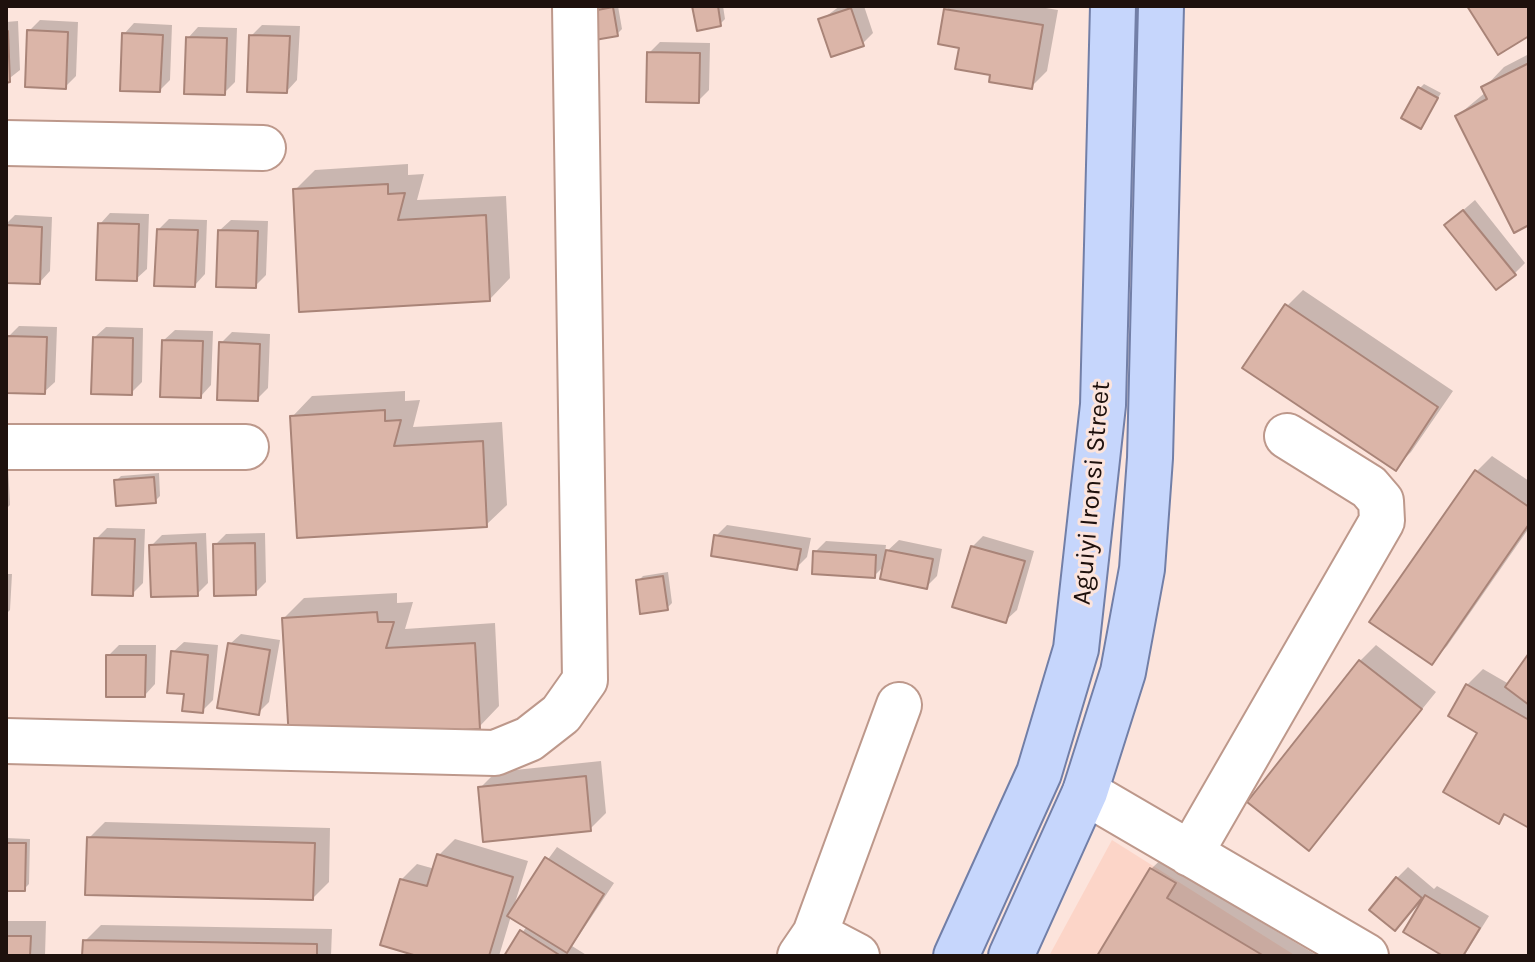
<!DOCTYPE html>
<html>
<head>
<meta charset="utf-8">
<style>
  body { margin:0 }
  #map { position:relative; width:1535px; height:962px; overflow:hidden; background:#fce4dc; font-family:Karla,sans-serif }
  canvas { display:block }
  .frame { position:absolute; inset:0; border:8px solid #1e110d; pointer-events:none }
</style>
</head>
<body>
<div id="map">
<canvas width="1535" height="962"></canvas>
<div class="frame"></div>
</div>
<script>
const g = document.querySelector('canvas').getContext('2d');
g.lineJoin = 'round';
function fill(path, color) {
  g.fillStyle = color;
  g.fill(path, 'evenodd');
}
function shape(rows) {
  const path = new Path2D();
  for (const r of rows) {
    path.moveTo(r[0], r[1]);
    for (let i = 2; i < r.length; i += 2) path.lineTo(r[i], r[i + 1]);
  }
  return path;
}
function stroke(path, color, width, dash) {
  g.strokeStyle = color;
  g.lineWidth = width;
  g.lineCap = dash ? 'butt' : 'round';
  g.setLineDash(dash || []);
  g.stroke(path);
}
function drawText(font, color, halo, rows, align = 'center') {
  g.font = font + ' Karla,sans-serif';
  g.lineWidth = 6;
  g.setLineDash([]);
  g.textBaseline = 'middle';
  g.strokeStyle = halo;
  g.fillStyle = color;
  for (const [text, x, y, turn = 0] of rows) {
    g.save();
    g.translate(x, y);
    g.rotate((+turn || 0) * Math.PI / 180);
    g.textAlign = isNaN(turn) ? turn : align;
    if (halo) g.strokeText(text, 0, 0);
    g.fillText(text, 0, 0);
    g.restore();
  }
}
fill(shape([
  [1112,840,1296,956,1049,956]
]), '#fcd5c8');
fill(shape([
  [604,6,618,6,622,29,617,34,585,10],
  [694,6,723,6,725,19,720,24],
  [840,6,864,6,873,33,862,44,821,20],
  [950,6,1034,6,1058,10,1047,71,1031,87,992,73,946,10],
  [40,20,78,22,76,76,65,87,29,31],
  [18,21,20,70,6,81,6,22],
  [134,23,172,25,170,80,160,90,124,34],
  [262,25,300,26,297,80,287,91,251,36],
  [198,27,237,28,235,82,224,93,188,38],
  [660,42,710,43,709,90,698,101,649,53],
  [1529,54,1529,223,1457,116,1486,92,1484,88,1504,67],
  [1424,84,1441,93,1421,126,1419,89],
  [408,164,408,175,424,174,417,200,506,196,510,278,490,299,295,190,315,170],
  [1475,200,1525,263,1515,273,1446,225],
  [110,213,149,214,147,269,136,279,100,224],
  [15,215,52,217,50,271,40,282,6,281,6,224],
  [169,219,207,220,205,274,195,285,158,230],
  [231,220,268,221,266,275,255,286,220,230],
  [1303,290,1453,391,1411,452,1395,468,1287,306],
  [19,326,57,327,55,382,44,392,8,337],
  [106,327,143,328,142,382,131,393,95,337],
  [175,330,213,331,211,385,201,396,164,340],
  [232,332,270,334,268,388,257,399,221,343],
  [405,391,405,401,420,400,413,427,502,422,507,505,486,525,292,417,312,396],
  [1492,456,1529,481,1529,528,1447,646,1431,662,1476,472],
  [8,465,10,505,6,509,6,466],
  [159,473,160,496,155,501,116,481,121,476],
  [727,525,811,538,807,557,796,568,716,536],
  [107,528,145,529,143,583,132,594,96,539],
  [206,533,208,583,197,594,151,546,162,535],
  [265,533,266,582,255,593,215,545,226,534],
  [983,536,1034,551,1017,610,1006,620,972,547],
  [899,540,942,549,937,576,926,587,885,565,874,576,815,552,826,541,886,545,885,553],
  [668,572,672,603,667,608,638,581,643,576],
  [6,574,12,574,10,610,6,614],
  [397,593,397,603,413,602,405,629,495,623,499,706,479,727,284,618,304,598],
  [241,634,280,640,269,702,258,713,230,644],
  [184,642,218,645,213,700,202,711,186,693,173,652],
  [119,645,156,645,155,684,145,695,108,656],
  [1376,645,1436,692,1309,849,1360,661],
  [1529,657,1529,825,1507,813,1499,821,1467,685,1483,669,1509,684],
  [601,761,606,813,590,829,480,788,496,772],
  [105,822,330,828,329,882,313,898,89,838],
  [6,838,30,839,29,884,24,889,6,889],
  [455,839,528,861,514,906,557,847,614,883,572,946,588,956,506,956,527,926,511,916,499,956,425,956,401,880,417,864,435,869,439,855],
  [1172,849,1195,862,1186,877,1318,956,1099,956,1151,869],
  [1408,867,1434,889,1437,886,1489,916,1464,956,1447,956,1405,931,1427,896,1406,918,1397,878],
  [6,921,46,921,45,956,6,956],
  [101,925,332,929,331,956,84,956,85,941]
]), '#0003');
const building = shape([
  [692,6,718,6,721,26,697,31,692,6],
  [1467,6,1529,6,1529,36,1498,55,1467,6],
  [613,7,618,36,583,42,577,14,613,7],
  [851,8,864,46,831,57,818,19,851,8],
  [944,9,1043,25,1032,89,989,82,990,75,955,69,959,48,938,44,944,9],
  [27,30,68,32,66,89,25,87,27,30],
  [6,31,8,31,10,82,6,83,6,31],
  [122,33,163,35,160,92,120,91,122,33],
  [249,35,290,36,287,93,247,92,249,35],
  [186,37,227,38,225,95,184,94,186,37],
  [647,52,700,53,699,103,646,102,647,52],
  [1529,63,1529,225,1514,233,1455,116,1487,99,1481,87,1529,63],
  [1418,87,1438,98,1421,129,1401,118,1418,87],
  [388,184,388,194,405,193,398,220,486,215,490,301,299,312,293,189,388,184],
  [1463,210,1516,275,1496,290,1444,225,1463,210],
  [98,223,139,224,137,281,96,280,98,223],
  [6,225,42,227,40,284,6,283,6,225],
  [157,229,198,230,195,287,154,286,157,229],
  [218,230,258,231,256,288,216,287,218,230],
  [1285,304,1438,407,1396,471,1242,368,1285,304],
  [6,336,47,337,45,394,6,393,6,336],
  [93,337,133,338,132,395,91,394,93,337],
  [162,340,203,341,201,398,160,397,162,340],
  [219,342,260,344,258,401,217,400,219,342],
  [385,410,385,421,401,420,394,446,483,441,487,527,297,538,290,416,385,410],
  [1475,470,1529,507,1529,524,1432,665,1369,622,1475,470],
  [154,477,156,503,116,506,114,480,154,477],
  [714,535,801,549,797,570,711,556,714,535],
  [94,538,135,539,133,596,92,595,94,538],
  [196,543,198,596,151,597,149,545,196,543],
  [255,543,256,595,214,596,213,544,255,543],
  [971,546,1025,561,1006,623,952,607,971,546],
  [886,550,933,559,927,589,880,579,886,550],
  [813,551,876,555,875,578,812,574,813,551],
  [663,576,668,610,640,614,636,580,663,576],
  [377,612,378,622,394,622,386,648,475,643,480,729,289,740,282,618,377,612],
  [228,643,270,650,259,715,217,708,228,643],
  [171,651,208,655,203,713,182,711,184,694,167,693,171,651],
  [1529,653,1529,705,1505,687,1529,653],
  [106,655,146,655,145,697,106,697,106,655],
  [1359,660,1422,709,1309,851,1247,802,1359,660],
  [1466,684,1529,720,1529,828,1504,814,1499,824,1443,792,1477,733,1448,716,1466,684],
  [586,776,591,831,483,842,478,787,586,776],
  [87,837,315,843,313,900,85,895,87,837],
  [6,843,26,843,25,891,6,891,6,843],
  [437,854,513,877,489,956,417,956,380,945,400,879,427,886,437,854],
  [545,857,604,894,567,953,507,916,545,857],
  [1150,868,1176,883,1167,898,1264,956,1097,956,1150,868],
  [1396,877,1422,898,1395,931,1369,910,1396,877],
  [1425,895,1480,928,1463,956,1443,956,1403,932,1425,895],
  [520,930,561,956,504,956,520,930],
  [6,936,31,936,30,956,6,956,6,936],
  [83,940,317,944,317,956,82,956,83,940]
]);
fill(building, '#dbb5a8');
stroke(building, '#a98478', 2);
const minor = shape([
  [6,143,263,148],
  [6,447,246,447],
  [6,741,495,753,529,739,561,714,585,680,575,6],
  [1085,792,1366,956],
  [1190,854,1382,521,1381,501,1369,487,1287,436],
  [815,934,857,956],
  [800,956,815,934,899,705]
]);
const major = shape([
  [956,956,1039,773,1076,649,1103,405,1113,6],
  [1011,956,1085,792,1123,672,1142,569,1150,458,1161,6]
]);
stroke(minor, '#bd988b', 48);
stroke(major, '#727fa7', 48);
stroke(minor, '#fff', 44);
stroke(major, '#c6d6fc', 44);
drawText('26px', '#1e110d', '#fce4dc', [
  ["Aguiyi Ironsi Street",1092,493,-85]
]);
</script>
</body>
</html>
